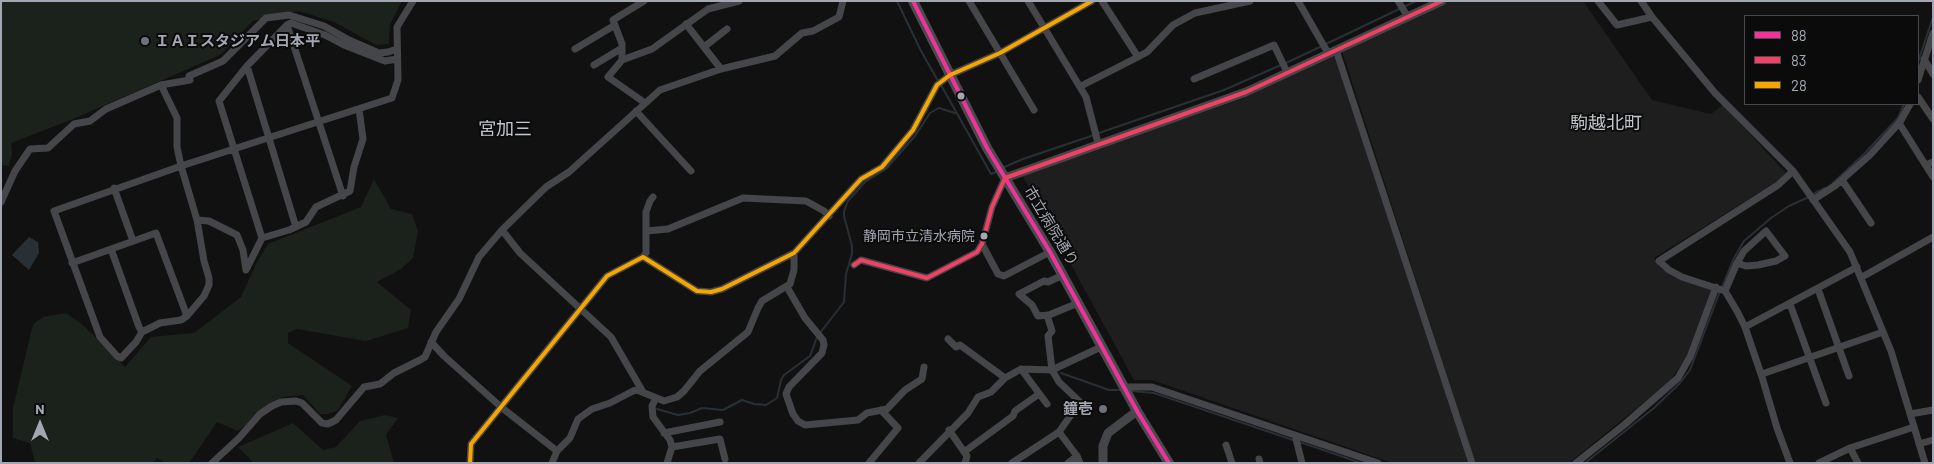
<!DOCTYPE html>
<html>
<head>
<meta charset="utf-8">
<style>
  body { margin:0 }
  #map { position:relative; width:1934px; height:464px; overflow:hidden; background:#111; font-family:Barlow,sans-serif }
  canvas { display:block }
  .frame { position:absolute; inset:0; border:2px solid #a2a7b2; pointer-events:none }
  .legend { position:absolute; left:1744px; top:15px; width:175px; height:90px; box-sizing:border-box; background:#0b0b0c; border:1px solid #47494e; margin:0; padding:6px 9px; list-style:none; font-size:15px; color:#a2a7b2 }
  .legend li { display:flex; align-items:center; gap:10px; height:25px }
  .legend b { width:25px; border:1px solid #47494e }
  .north { position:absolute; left:15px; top:399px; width:50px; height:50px; -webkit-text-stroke:4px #0b0b0c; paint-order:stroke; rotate:0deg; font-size:14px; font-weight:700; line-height:20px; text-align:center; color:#a2a7b2 }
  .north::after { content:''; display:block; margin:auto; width:18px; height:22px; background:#a2a7b2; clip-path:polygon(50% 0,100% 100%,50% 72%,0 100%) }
</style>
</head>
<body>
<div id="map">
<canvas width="1934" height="464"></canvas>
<div class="frame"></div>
<ul class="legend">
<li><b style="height:6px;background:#ef339a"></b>88</li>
<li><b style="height:6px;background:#f24062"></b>83</li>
<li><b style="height:6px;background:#f7a600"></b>28</li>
</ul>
<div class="north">N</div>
</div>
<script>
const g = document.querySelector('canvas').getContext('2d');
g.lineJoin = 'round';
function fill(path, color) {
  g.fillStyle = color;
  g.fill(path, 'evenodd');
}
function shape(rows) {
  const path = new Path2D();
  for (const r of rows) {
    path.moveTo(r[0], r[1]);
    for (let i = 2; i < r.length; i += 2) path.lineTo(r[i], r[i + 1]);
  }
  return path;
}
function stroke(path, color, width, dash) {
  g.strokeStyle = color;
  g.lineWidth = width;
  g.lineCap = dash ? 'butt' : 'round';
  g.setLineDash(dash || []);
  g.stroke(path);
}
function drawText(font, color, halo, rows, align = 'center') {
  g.font = font + ' Barlow,"Noto Sans JP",sans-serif';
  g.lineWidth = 4;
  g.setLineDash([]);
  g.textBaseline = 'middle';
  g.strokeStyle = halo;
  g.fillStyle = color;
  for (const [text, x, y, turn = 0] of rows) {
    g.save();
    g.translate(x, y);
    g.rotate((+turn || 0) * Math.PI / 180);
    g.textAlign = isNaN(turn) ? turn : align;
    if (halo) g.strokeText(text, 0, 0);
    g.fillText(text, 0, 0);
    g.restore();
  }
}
fill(shape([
  [1449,1,1583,1,1652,100,1711,114,1723,105,1786,173,1776,182,1654,258,1661,268,1670,275,1682,280,1712,288,1685,360,1669,382,1569,463,1475,463,1342,51],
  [1334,55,1470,463,1392,463,1152,380,1134,380,1021,173,1242,99]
]), '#1e1e1f');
fill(shape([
  [1,1,402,1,390,25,389,44,376,45,334,22,299,11,253,21,241,33,242,35,239,36,220,55,73,119,11,143,12,154,9,166,1,165],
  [374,179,391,209,412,214,418,231,413,258,401,269,377,282,411,310,408,328,366,341,297,329,288,333,288,343,352,386,338,410,328,414,320,414,303,395,282,397,238,431,217,422,189,463,165,463,157,458,153,463,35,463,30,443,13,438,13,408,33,324,43,317,66,313,84,326,125,367,151,337,194,333,241,297,256,264,268,244,361,207],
  [385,415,398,418,386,435,394,463,254,463,238,447,293,423,323,450,336,447,360,421]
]), '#1b211b');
fill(shape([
  [29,237,38,242,39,253,29,270,12,255]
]), '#283035');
stroke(shape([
  [897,1,920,49,938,81],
  [1326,44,1416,1],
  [1918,62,1933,17],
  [1286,63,1322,46],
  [941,85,991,174,996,172],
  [1099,133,1224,90,1281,65],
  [1002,168,1023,159,1094,135],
  [1833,183,1863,155,1898,118,1904,104],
  [1813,194,1825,188],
  [1722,287,1734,258,1744,241,1771,218,1789,206,1809,197],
  [820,333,844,302,846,274,852,254,852,246,844,216,844,211,848,201,865,182,886,169,915,136,930,113,939,108,955,113],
  [1061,373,1109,390,1121,390],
  [1131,391,1154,393,1293,440],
  [657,409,678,415,690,413,702,408,723,410,742,400,754,404,766,405,777,398,781,380,784,375,810,356,817,337],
  [1300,442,1361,463],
  [1585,463,1654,408,1680,383,1690,370,1720,291]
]), '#283035', 2);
stroke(shape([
  [644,1,613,20,622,44,622,60,608,77,645,103],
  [969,1,1034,110],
  [1028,1,1086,97,1098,143],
  [1102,1,1138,57,1147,52,1173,25,1195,13,1250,1],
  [1298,1,1328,53],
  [1398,1,1408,17],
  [1598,1,1617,25,1652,17],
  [1641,1,1652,17,1715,93,1793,171,1850,252,1891,351,1925,463],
  [686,24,721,69],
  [287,25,343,196],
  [704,47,727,29],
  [575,49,615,25],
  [1336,50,1472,463],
  [377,58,385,61,397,59],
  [1924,59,1933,74],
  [622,60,652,49,708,9,739,1],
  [594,65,622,48],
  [247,66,296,227],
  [1194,79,1274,45,1287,72],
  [1918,80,1933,33],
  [161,85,177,118,177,147,181,166,197,220,204,261,209,278,209,285,204,296,187,316,181,320,160,323,142,332,136,342,121,358,117,356,100,337,54,211,181,166,392,98,398,80,397,27,413,1],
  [1081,86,1138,57],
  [1918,97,1933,119],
  [636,111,691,171],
  [1899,123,1933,177],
  [1926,165,1933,162],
  [1842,180,1871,223],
  [114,188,133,241],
  [1813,200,1836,185,1870,155,1900,122,1910,104],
  [1,202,15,171,30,149,48,148,74,124,90,121,106,109,161,85,190,80,189,76,223,61,266,18,289,15,324,26,349,40,379,53,388,52,397,49],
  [197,220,209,221,237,235,243,250,246,270,262,238,219,101,247,66,287,25,291,23,325,35,344,45,377,58,379,53],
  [502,230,520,253,611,337,643,392],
  [646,231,668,229,743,198,806,201,824,211,829,216],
  [262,238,289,230,306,222,316,207,350,191,354,167,363,139,359,109],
  [982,244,998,274,1004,276,1050,252],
  [111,249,139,327,142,332],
  [643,257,646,253,646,212,650,201,653,197],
  [72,263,156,233,187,316],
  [854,265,861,260,927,278,977,252,982,244,992,207,1005,178],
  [1063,275,1048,282,1044,281,1019,294,1032,305,1038,316,1049,315,1078,303],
  [1862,277,1933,237],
  [787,287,805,318,823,340,824,345,822,353,789,387,786,394,793,414,798,421,805,425,858,420,867,413,887,409,905,390,922,379,924,367],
  [1818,289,1849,376],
  [1725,291,1737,263,1744,251,1766,231,1785,256,1776,261,1758,265,1746,266,1737,263],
  [1790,304,1826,403],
  [1745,327,1857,267],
  [948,339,956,347,960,345,1005,378],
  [431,342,444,356,501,407,557,451],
  [1021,369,1047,404],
  [1762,374,1883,332],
  [1124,387,1152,387,1378,463],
  [656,398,652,406,653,417,670,440,672,447,667,463],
  [1910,414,1933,410],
  [949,430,967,456,965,463],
  [1059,432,1077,456,1080,463],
  [664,433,720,422],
  [1295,435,1302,463],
  [1919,444,1933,440],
  [1226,445,1232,463],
  [672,447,720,439,725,459],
  [1850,448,1858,463],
  [964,452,1013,416,1015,411,1039,394],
  [1259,459,1260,463],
  [212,463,239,438,260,414,272,406,281,402,296,401,302,403,322,423,328,424,336,420,364,387,380,384,394,373,420,360,425,357,436,332,459,299,479,257,502,230,546,187,569,172,660,90,721,69,775,56,802,33,813,31,839,17,843,1],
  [470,463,471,444,607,276,643,257,697,291,711,292,722,289,794,253,861,179,882,167,913,130,937,85,950,75,1000,53,1092,1],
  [552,463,557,451,570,438,578,419,592,409,610,403,633,391,637,390,664,401,677,397,684,391,700,371,748,332,758,308,762,301,790,284,794,270,794,253],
  [869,463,898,428,881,410],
  [919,463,968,413,978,397,991,392,1005,378,1021,369,1052,370,1101,347],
  [1012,463,1059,432,1080,402,1059,382,1052,370,1048,336,1052,331,1047,315],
  [1068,463,1077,456],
  [1576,463,1624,425,1678,378,1690,357,1716,287],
  [1790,463,1777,428,1762,377,1745,327,1737,311,1725,291,1682,277,1669,270,1659,261,1778,185,1793,171],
  [1819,463,1850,448,1914,427]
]), '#454649', 7);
stroke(shape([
  [1005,178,1246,92,1442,1],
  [1103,463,1103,446,1108,433,1137,411]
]), '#454649', 9);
stroke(shape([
  [913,1,987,148,1050,252,1137,411,1169,463]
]), '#494a4d', 10);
stroke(shape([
  [913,1,987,148,1050,252,1137,411,1169,463]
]), '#ef339a', 4);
stroke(shape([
  [854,265,861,260,927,278,977,252,982,244,992,207,1005,178,1246,92,1442,1]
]), '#f24062', 4);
stroke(shape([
  [470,463,471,444,607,276,643,257,697,291,711,292,722,289,794,253,861,179,882,167,913,130,937,85,950,75,1000,53,1092,1]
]), '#f7a600', 4);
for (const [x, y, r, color] of [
  [145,41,5,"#6f727a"],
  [961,96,4.5,"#a2a7b2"],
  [984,236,4.5,"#a2a7b2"],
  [1103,409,5,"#6f727a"]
]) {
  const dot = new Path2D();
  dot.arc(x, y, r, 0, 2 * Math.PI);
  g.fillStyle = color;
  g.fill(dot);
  stroke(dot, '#0b0b0c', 2);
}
drawText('14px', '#a2a7b2', '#0b0b0c', [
  ["静岡市立清水病院",975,236]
], 'right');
drawText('bold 15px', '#a2a7b2', '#0b0b0c', [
  ["ＩＡＩスタジアム日本平",155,41],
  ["鐘壱",1093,409,"right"]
], 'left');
drawText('15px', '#a2a7b2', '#0b0b0c', [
  ["市立病院通り",1051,226,59]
]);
drawText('18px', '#c2c6ce', '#0b0b0c', [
  ["駒越北町",1606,123],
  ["宮加三",505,129]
]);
</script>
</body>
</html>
